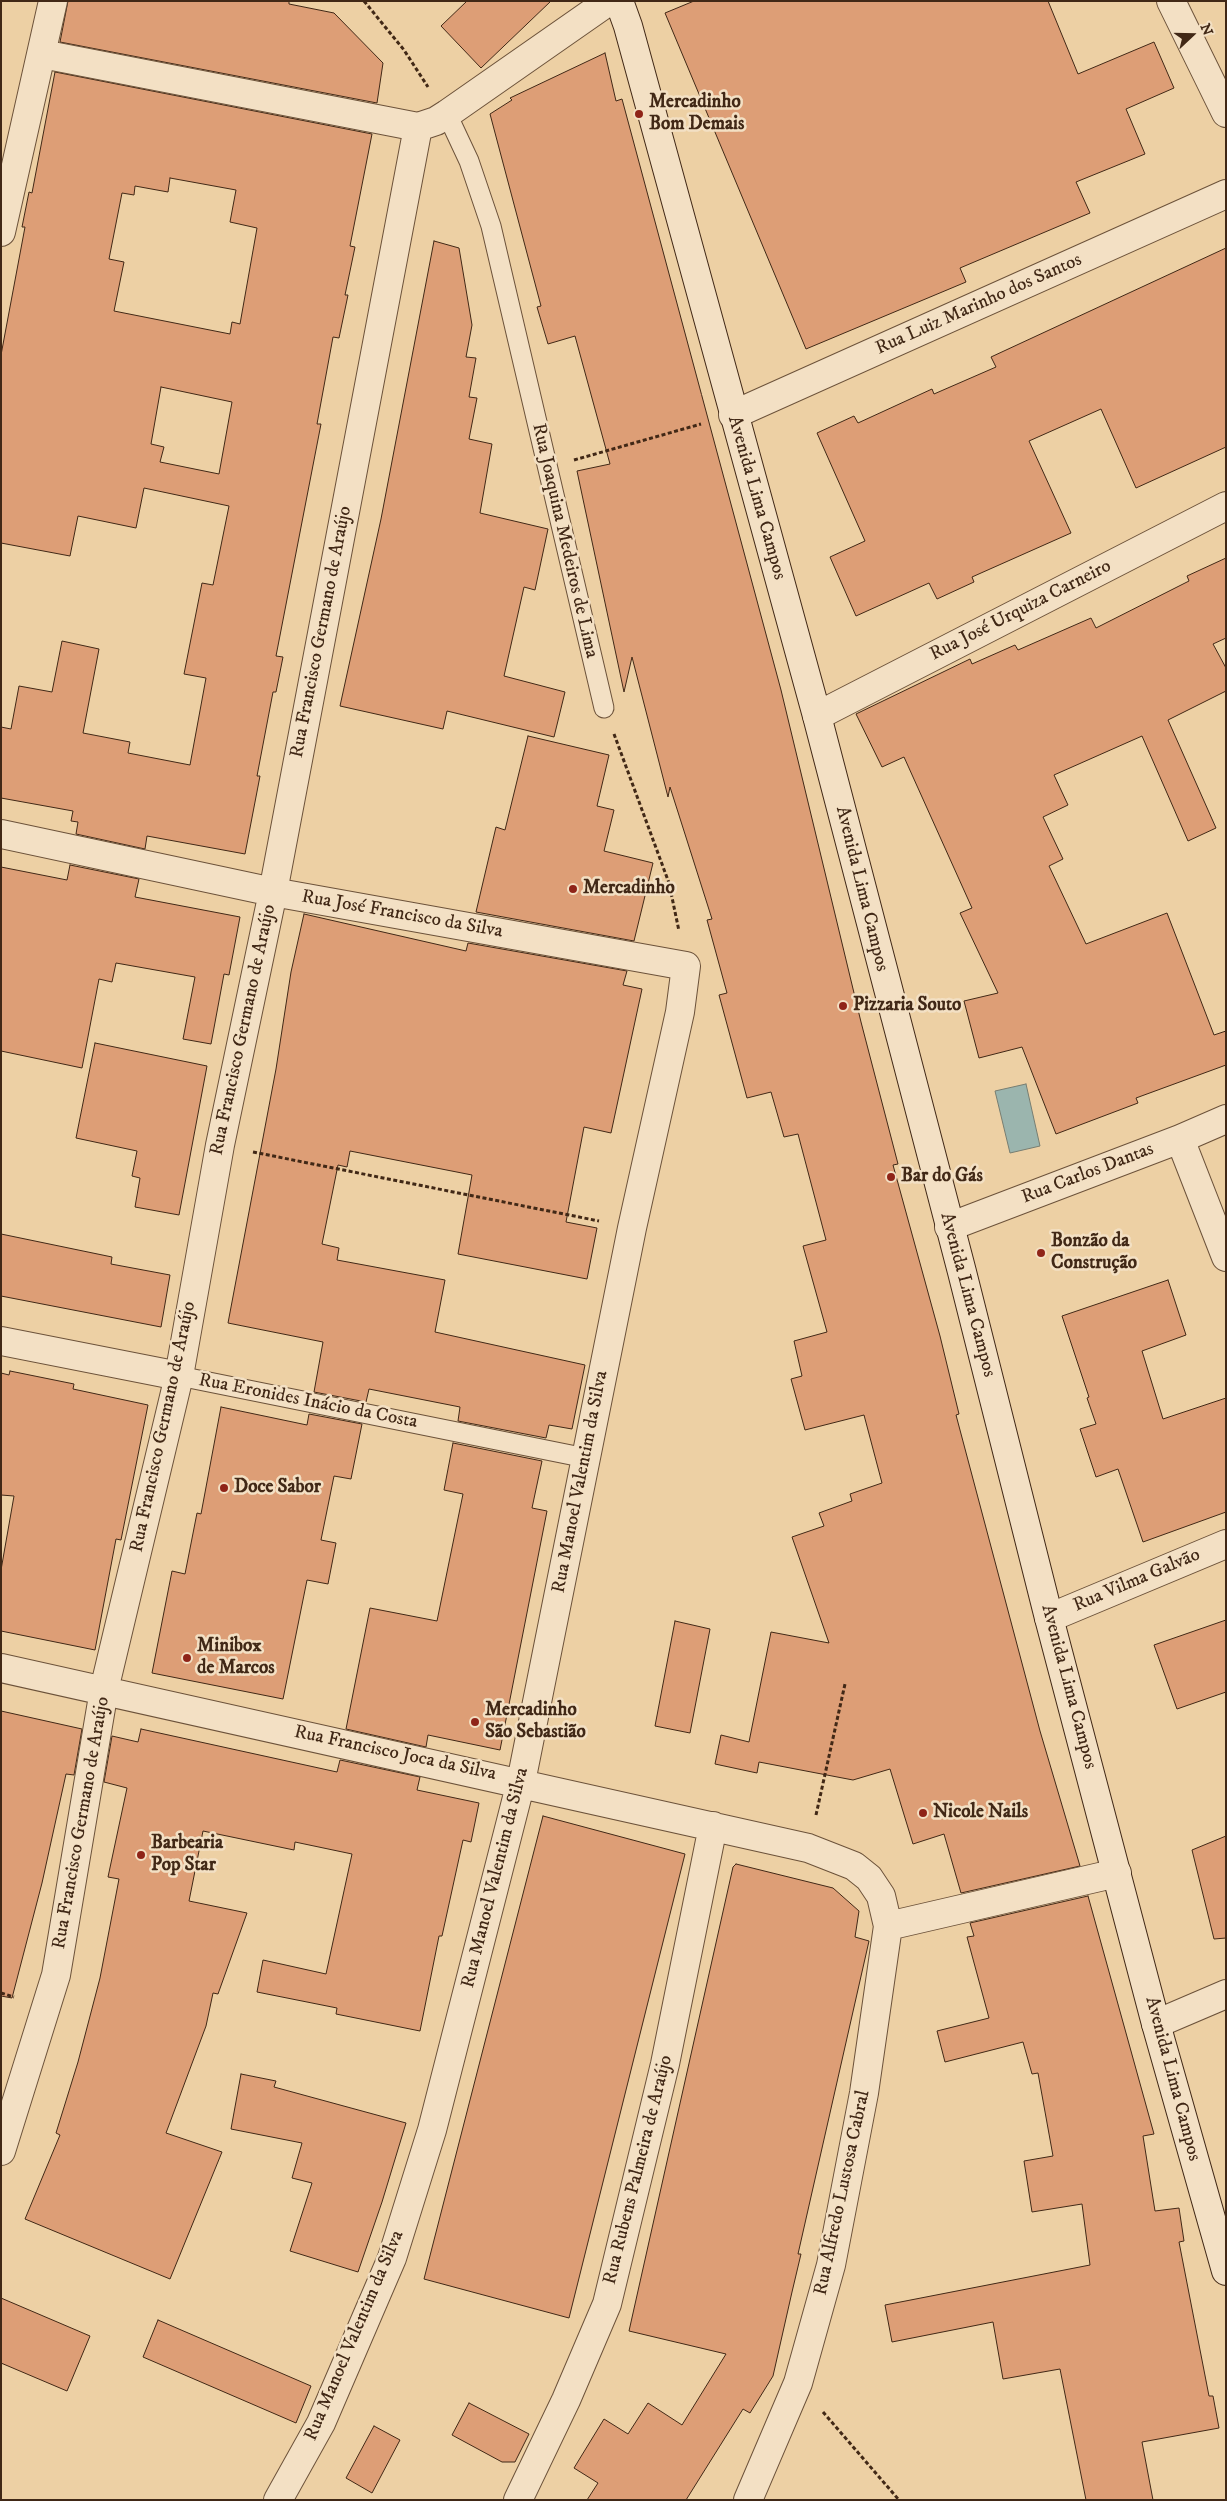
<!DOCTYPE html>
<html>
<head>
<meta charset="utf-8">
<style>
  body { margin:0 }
  #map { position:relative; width:1227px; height:2501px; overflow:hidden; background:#edd0a4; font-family:"IM FELL DW Pica",serif }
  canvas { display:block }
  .frame { position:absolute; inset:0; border:2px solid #412816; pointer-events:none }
  .north { position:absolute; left:1167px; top:10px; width:50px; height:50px; -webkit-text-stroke:4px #f3e0c4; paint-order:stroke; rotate:69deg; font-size:14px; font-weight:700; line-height:20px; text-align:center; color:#412816 }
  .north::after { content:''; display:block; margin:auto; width:18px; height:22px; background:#412816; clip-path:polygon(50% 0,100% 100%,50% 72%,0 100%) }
</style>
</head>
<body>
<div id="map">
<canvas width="1227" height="2501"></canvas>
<div class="frame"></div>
<div class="north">N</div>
</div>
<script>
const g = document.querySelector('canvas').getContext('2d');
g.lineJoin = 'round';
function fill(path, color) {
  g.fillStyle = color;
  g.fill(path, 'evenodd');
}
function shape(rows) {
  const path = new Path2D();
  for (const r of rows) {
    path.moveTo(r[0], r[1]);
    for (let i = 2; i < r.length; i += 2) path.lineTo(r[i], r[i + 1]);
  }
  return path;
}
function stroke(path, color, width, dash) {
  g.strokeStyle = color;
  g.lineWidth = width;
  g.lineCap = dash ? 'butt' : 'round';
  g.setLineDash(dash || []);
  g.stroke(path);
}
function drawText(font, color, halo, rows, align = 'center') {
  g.font = font + ' "IM FELL DW Pica",serif';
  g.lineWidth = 5;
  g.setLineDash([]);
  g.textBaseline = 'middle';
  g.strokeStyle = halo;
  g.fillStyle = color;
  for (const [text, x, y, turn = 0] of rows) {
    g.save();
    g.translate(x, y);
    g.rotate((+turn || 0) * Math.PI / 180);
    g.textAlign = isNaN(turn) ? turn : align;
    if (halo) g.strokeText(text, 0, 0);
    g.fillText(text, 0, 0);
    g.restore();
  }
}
const water = shape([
  [1026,1084,1040,1146,1010,1153,995,1091,1026,1084]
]);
fill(water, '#9bb5ae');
stroke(water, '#777d71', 1);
const building = shape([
  [68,1,289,1,289,4,334,13,383,63,377,103,60,42,68,1],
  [467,1,551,1,481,68,441,26,467,1],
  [694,1,1048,1,1078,74,1154,42,1174,88,1126,109,1145,154,1076,182,1090,213,960,268,966,282,806,349,665,13,694,1],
  [605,53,616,101,622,99,781,690,861,1022,898,1164,893,1165,940,1336,959,1414,956,1415,1040,1731,1080,1866,961,1893,944,1834,913,1844,890,1769,853,1780,759,1762,757,1773,715,1764,721,1735,749,1742,771,1632,829,1643,792,1537,824,1526,819,1513,852,1501,850,1494,882,1483,864,1415,805,1430,791,1379,802,1376,794,1341,827,1332,803,1246,826,1240,798,1134,784,1137,771,1092,747,1098,719,995,727,993,707,920,712,919,670,787,668,797,632,657,624,692,577,471,610,464,575,336,548,344,537,307,541,306,490,114,512,100,510,98,605,53],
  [55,72,372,134,350,246,355,247,345,295,348,295,339,338,333,337,317,424,321,424,276,656,283,657,276,692,273,692,257,776,260,776,245,854,147,836,145,849,76,834,78,822,71,821,73,811,1,798,1,727,11,729,19,686,52,692,62,641,99,649,83,733,130,742,128,753,190,765,206,678,184,674,202,583,213,585,229,506,144,488,136,528,78,516,70,556,1,543,1,355,25,227,22,227,29,192,32,193,55,72],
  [170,178,236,190,230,222,257,228,240,324,232,322,230,334,114,311,124,262,109,259,122,193,134,195,135,186,168,192,170,178],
  [161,387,232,402,219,474,160,462,164,447,151,444,161,387],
  [434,241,459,248,472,325,466,357,476,358,469,397,477,398,469,439,492,444,480,513,548,529,535,590,524,587,504,676,565,692,554,737,447,711,443,729,340,706,381,519,434,241],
  [1226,248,1226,447,1136,488,1101,409,1029,441,1071,533,972,577,974,582,937,599,929,583,856,616,830,557,865,541,817,433,854,416,858,423,932,389,934,394,996,367,991,357,1226,248],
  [1226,558,1226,638,1213,644,1226,668,1226,691,1168,720,1216,828,1188,841,1142,736,1054,775,1068,805,1043,817,1063,859,1049,866,1086,944,1167,913,1214,1035,1226,1031,1226,1065,1136,1098,1138,1103,1056,1134,1022,1047,979,1058,964,1001,998,993,960,913,972,908,904,757,882,767,856,714,970,659,972,664,1015,645,1018,650,1091,618,1096,628,1189,581,1187,576,1226,558],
  [528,736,609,755,597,806,614,810,604,851,653,863,634,941,476,912,496,827,505,830,528,736],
  [70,865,139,879,135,897,240,917,229,975,224,974,211,1044,183,1039,195,977,116,963,112,982,99,979,82,1068,1,1051,1,867,67,880,70,865],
  [304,914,466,951,468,943,627,971,623,985,642,989,611,1133,584,1127,566,1222,597,1228,587,1279,458,1254,472,1175,350,1151,347,1167,338,1165,322,1244,339,1248,337,1260,445,1280,435,1332,585,1365,572,1429,549,1425,546,1438,458,1421,460,1407,369,1389,366,1402,314,1392,323,1342,228,1323,276,1069,291,972,304,914],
  [95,1043,207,1066,179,1215,135,1207,140,1178,132,1176,137,1151,76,1138,95,1043],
  [1,1234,112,1257,111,1264,170,1275,161,1327,1,1296,1,1234],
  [1168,1280,1186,1335,1142,1351,1163,1419,1226,1398,1226,1512,1143,1542,1118,1469,1096,1477,1080,1429,1096,1424,1087,1398,1089,1397,1062,1316,1168,1280],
  [10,1371,74,1384,73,1389,148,1405,121,1540,116,1539,95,1650,1,1631,1,1570,14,1496,1,1495,1,1373,9,1375,10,1371],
  [221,1407,307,1425,309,1414,362,1424,351,1479,334,1476,321,1540,336,1543,328,1584,307,1580,283,1699,152,1673,172,1571,185,1574,197,1513,201,1514,221,1407],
  [453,1443,542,1461,532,1508,547,1511,500,1750,428,1735,426,1747,346,1729,370,1608,437,1621,463,1494,444,1490,453,1443],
  [1226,1620,1226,1692,1177,1709,1154,1645,1226,1620],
  [675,1621,710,1629,690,1733,655,1726,675,1621],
  [1,1711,82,1729,74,1775,66,1774,42,1883,12,1998,1,1996,1,1711],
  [141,1729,337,1772,340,1760,420,1777,417,1790,479,1803,471,1842,463,1840,442,1936,439,1936,420,2031,336,2014,337,2008,257,1992,263,1960,326,1974,352,1854,295,1842,294,1850,203,1831,189,1901,247,1913,218,1994,213,1993,206,2026,166,2133,222,2152,170,2279,25,2219,60,2135,56,2133,78,2062,100,1978,119,1879,108,1877,127,1788,104,1782,112,1736,138,1742,141,1729],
  [543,1816,685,1854,569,2318,424,2279,543,1816],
  [1226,1836,1226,1938,1214,1939,1192,1850,1226,1836],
  [736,1864,833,1888,859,1911,855,1937,869,1941,798,2254,801,2254,792,2292,773,2376,750,2413,743,2409,686,2500,587,2500,598,2483,574,2468,604,2419,628,2434,648,2403,682,2425,726,2354,629,2331,733,1867,736,1864],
  [1088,1896,1154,2134,1143,2136,1155,2211,1179,2208,1184,2241,1179,2242,1209,2396,1213,2396,1219,2428,1142,2442,1153,2500,1086,2500,1060,2369,1003,2379,993,2322,892,2342,885,2305,1090,2265,1082,2204,1032,2212,1024,2161,1053,2156,1038,2073,1032,2074,1023,2042,945,2062,937,2031,989,2018,967,1937,974,1936,970,1923,1088,1896],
  [241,2074,276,2081,274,2087,406,2123,382,2202,358,2272,290,2251,312,2183,292,2178,302,2143,231,2129,241,2074],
  [1,2298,90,2336,67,2391,1,2363,1,2298],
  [158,2320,311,2386,296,2423,143,2357,158,2320],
  [469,2403,529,2434,515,2462,502,2462,452,2435,469,2403],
  [374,2426,400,2440,372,2493,346,2478,374,2426]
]);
fill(building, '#dd9e76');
stroke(building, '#412816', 1);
const lane = shape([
  [447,114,469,161,491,226,604,708],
  [179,1376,586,1458]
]);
const street = shape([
  [1171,1,1226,113],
  [42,54,418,127],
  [1,232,53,1],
  [733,415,1226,194],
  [817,716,1226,506],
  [1,834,273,892,686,966,680,1012,632,1228,521,1782,432,2130,392,2258,321,2423,278,2500],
  [1180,1139,1226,1257],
  [949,1227,1180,1139,1226,1119],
  [1,1341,179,1376],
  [1049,1618,1226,1544],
  [1,1668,808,1848,854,1866,869,1878,881,1896,888,1926,864,2093,831,2265,798,2383,748,2500],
  [888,1926,1117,1873],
  [1156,2024,1226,1994],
  [1,2151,56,1975,104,1690,179,1376,220,1145,273,892,418,127,436,121,447,114,609,1],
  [518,2500,566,2400,607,2304,665,2064,713,1826]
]);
const secondary = shape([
  [619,1,628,26,817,716,962,1272,1049,1618,1156,2024,1226,2271]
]);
stroke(lane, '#6c523a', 21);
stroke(street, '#6c523a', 30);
stroke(secondary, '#412816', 30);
stroke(shape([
  [364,1,404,50,428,87],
  [574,460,701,424],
  [614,734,669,883,679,931],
  [253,1152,599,1221],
  [816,1815,845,1684],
  [1,1993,14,1997],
  [823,2412,899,2500]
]), '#412816', 3, [4, 2.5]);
stroke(lane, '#f3e0c4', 19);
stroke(street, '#f3e0c4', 28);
stroke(secondary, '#f3e0c4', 28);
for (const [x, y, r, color] of [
  [639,114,5,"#8f2418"],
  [573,889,5,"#8f2418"],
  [843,1006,5,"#8f2418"],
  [891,1177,5,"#8f2418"],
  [1041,1253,5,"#8f2418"],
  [224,1488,5,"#8f2418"],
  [187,1658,5,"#8f2418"],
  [475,1722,5,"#8f2418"],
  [923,1813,5,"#8f2418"],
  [141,1855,5,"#8f2418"]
]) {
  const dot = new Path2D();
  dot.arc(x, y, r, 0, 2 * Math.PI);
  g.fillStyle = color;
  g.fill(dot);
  stroke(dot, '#f3e0c4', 2);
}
drawText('bold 19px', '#412816', '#f3e0c4', [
  ["Mercadinho",649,103],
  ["Bom Demais",649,125],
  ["Mercadinho",583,889],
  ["Pizzaria Souto",853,1006],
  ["Bar do Gás",901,1177],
  ["Bonzão da",1051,1242],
  ["Construção",1051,1264],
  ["Doce Sabor",234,1488],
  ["Minibox",197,1647],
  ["de Marcos",197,1669],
  ["Mercadinho",485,1711],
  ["São Sebastião",485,1733],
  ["Nicole Nails",933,1813],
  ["Barbearia",151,1844],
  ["Pop Star",151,1866]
], 'left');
drawText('19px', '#412816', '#f3e0c4', [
  ["Rua Luiz Marinho dos Santos",979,305,-24],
  ["Avenida Lima Campos",756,498,74],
  ["Rua Joaquina Medeiros de Lima",564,541,77],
  ["Rua José Urquiza Carneiro",1021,611,-27],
  ["Rua Francisco Germano de Araújo",322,632,-79],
  ["Avenida Lima Campos",861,889,76],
  ["Rua José Francisco da Silva",402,915,10],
  ["Rua Francisco Germano de Araújo",244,1030,-78],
  ["Rua Carlos Dantas",1088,1174,-21],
  ["Avenida Lima Campos",967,1295,75],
  ["Rua Eronides Inácio da Costa",308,1402,11],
  ["Rua Francisco Germano de Araújo",164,1427,-78],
  ["Rua Manoel Valentim da Silva",581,1482,-79],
  ["Rua Vilma Galvão",1137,1581,-23],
  ["Avenida Lima Campos",1068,1687,75],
  ["Rua Francisco Joca da Silva",395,1754,12],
  ["Rua Francisco Germano de Araújo",82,1823,-80],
  ["Rua Manoel Valentim da Silva",496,1878,-76],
  ["Avenida Lima Campos",1172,2079,75],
  ["Rua Rubens Palmeira de Araújo",639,2170,-76],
  ["Rua Alfredo Lustosa Cabral",843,2193,-78],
  ["Rua Manoel Valentim da Silva",355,2336,-67]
]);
</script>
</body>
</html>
